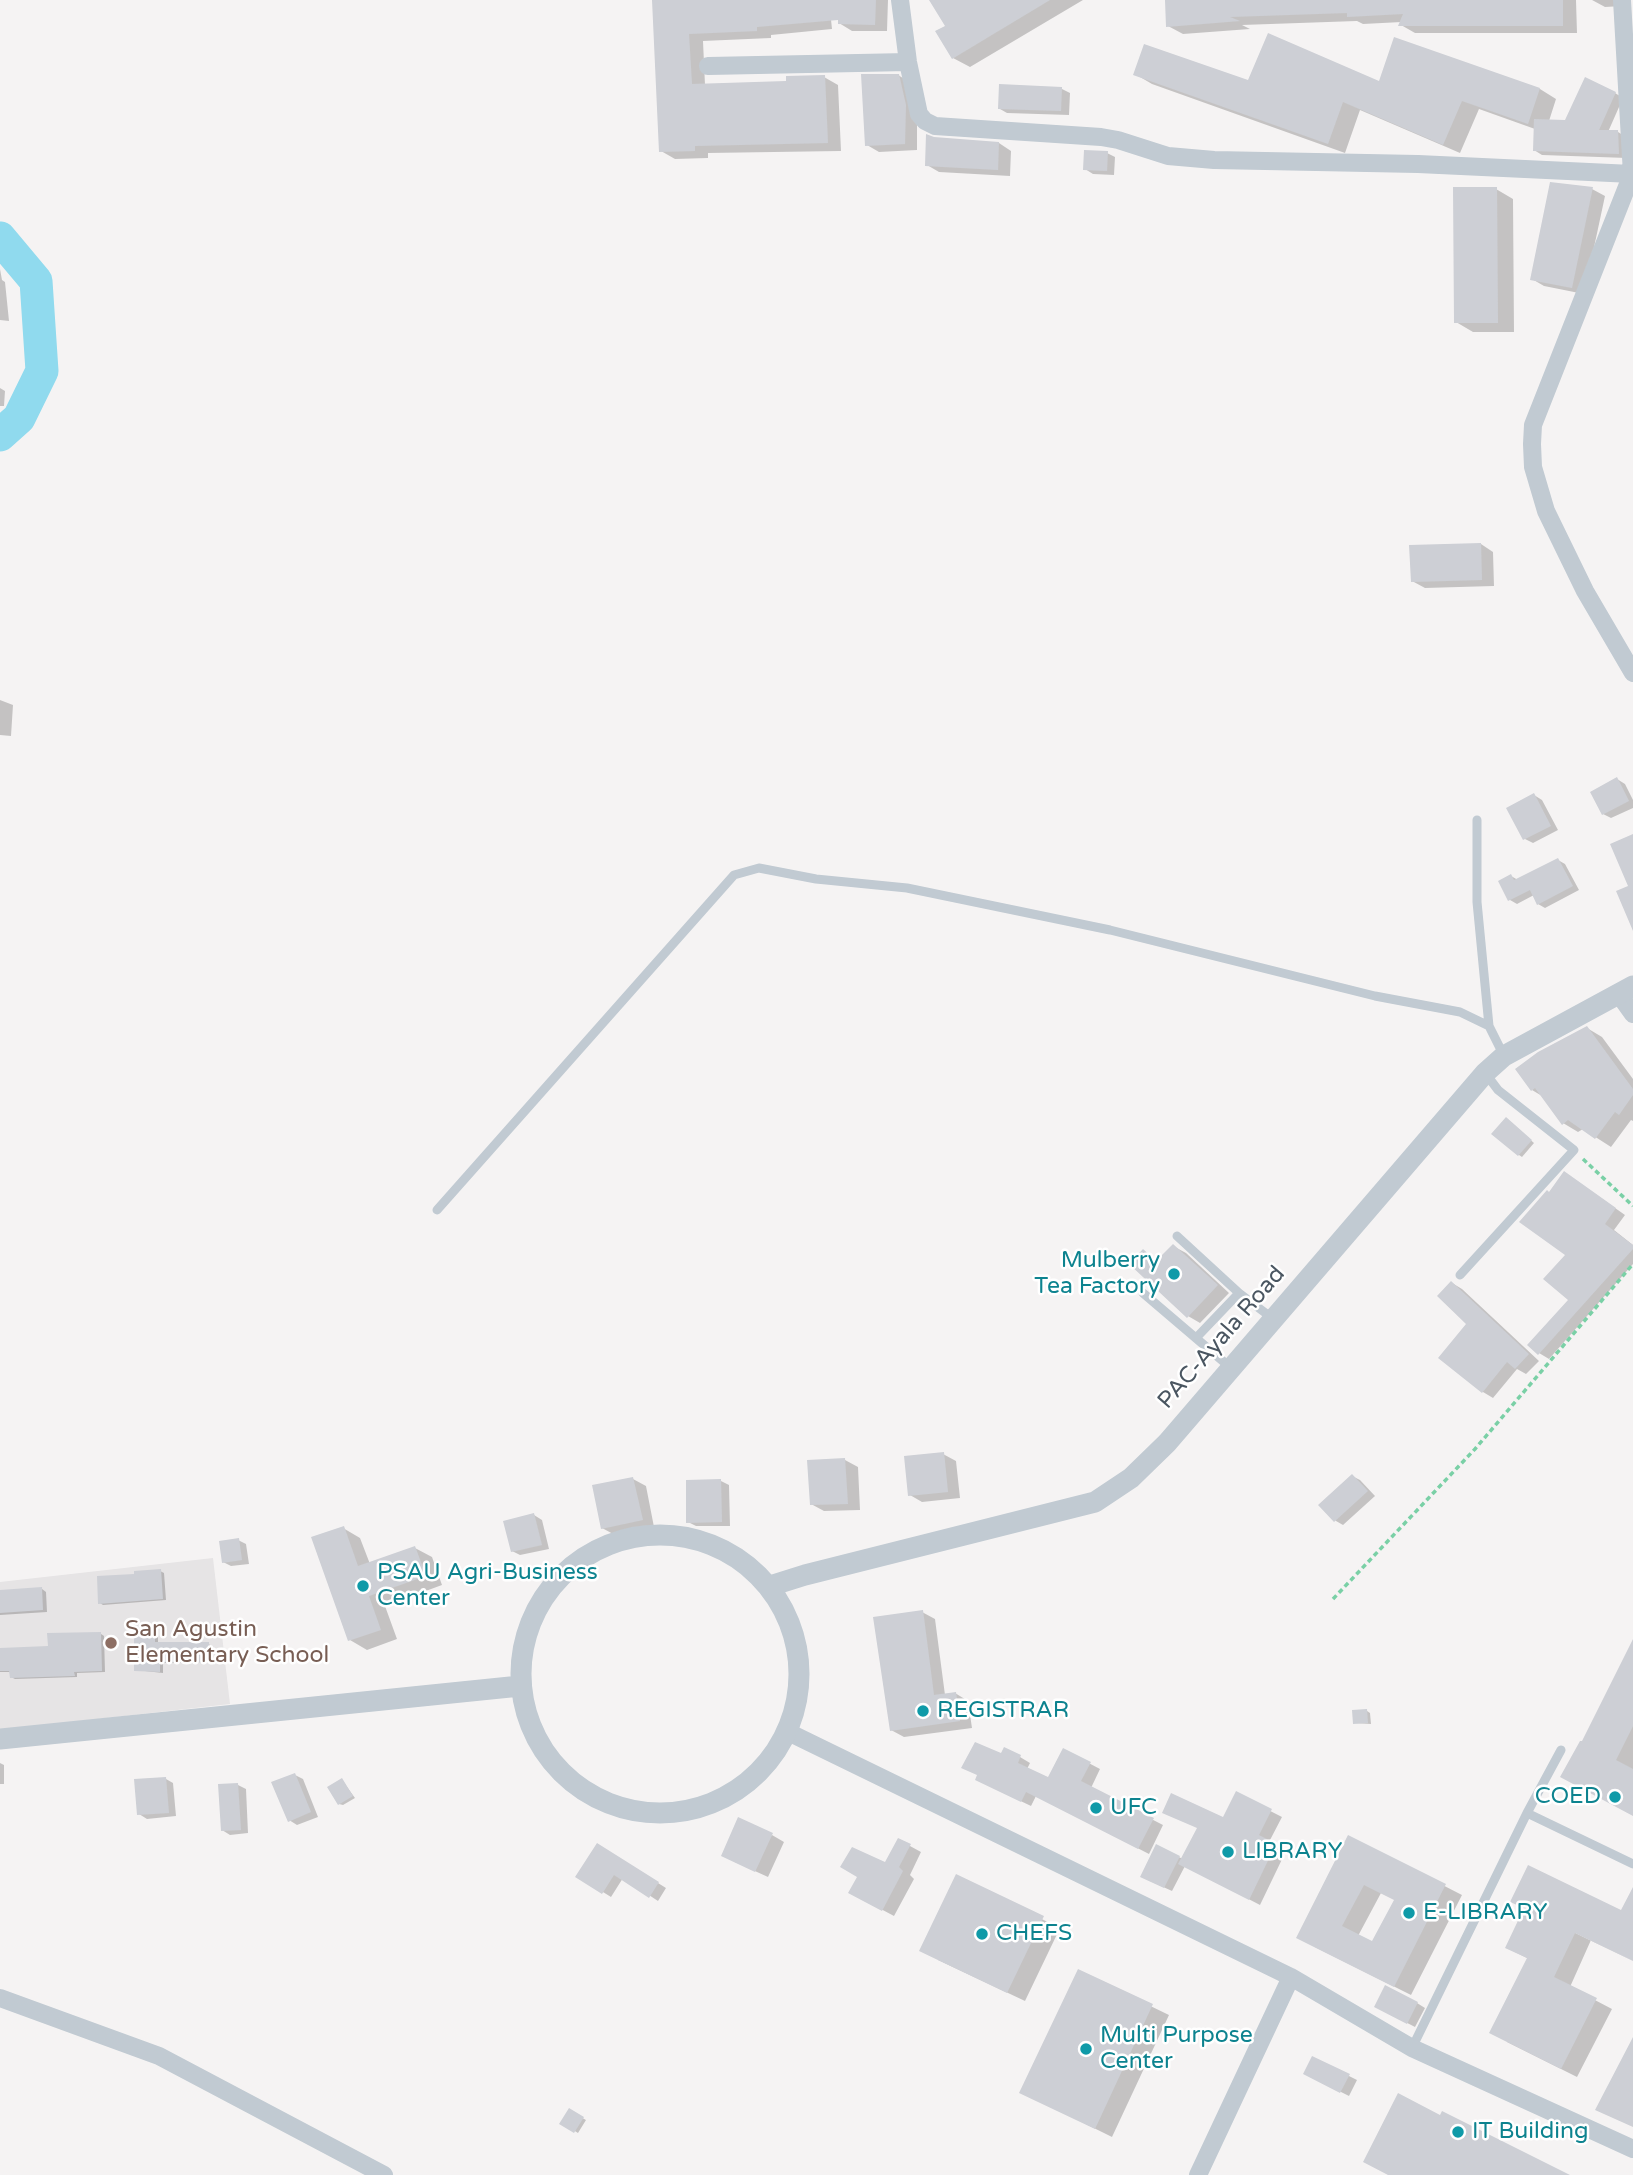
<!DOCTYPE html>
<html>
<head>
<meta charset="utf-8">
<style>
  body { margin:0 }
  canvas { display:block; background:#f5f3f3 }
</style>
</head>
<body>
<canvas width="1633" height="2175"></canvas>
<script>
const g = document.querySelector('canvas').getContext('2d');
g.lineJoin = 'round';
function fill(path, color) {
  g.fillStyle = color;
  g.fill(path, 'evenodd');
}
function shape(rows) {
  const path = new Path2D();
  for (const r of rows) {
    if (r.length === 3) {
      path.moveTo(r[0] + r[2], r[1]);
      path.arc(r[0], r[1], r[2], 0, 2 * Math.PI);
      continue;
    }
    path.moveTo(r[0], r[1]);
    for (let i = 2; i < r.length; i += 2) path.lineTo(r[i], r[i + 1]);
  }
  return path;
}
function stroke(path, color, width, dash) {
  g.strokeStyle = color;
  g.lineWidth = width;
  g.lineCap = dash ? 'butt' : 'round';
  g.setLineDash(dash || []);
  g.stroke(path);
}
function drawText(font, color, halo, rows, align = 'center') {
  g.font = font + ' "Varela Round",sans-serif';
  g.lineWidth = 5;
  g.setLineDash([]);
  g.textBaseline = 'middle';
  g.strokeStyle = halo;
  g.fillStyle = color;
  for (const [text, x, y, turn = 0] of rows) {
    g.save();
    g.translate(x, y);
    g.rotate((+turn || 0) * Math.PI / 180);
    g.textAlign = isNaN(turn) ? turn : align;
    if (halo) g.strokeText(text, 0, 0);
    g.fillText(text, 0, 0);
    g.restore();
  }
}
fill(shape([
  [213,1558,230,1704,0,1730,0,1582]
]), '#e6e4e5');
fill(shape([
  [653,0,829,0,832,29,771,35,771,38,703,41,705,85,788,82,824,77,838,85,841,151,708,153,708,158,675,159,661,151],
  [840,0,888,0,887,31,852,31,839,23],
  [931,0,1083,0,970,67,953,58,947,26],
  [1167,0,1576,0,1577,33,1415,33,1401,25,1402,22,1363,24,1357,21,1242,25,1250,29,1183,34,1168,26],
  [1592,0,1627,0,1623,6,1605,7],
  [1395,39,1540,89,1556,99,1549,121,1566,122,1615,93,1623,98,1608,132,1618,132,1626,137,1627,158,1542,155,1534,150,1535,129,1479,109,1460,153,1360,110,1345,153,1152,84,1135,74,1249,82,1380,83],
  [898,75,911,83,917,113,917,150,879,152,867,145],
  [1062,89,1070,93,1069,115,1007,113,1000,109],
  [999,143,1011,151,1010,176,939,172,927,165],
  [1107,153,1115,157,1114,175,1093,174,1085,169],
  [1496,189,1513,199,1514,332,1473,332,1456,322],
  [1592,189,1605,196,1584,294,1544,286,1532,279],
  [0,269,2,280,5,282,9,321,0,320],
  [0,388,5,391,4,406,0,406],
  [1481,544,1493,552,1494,586,1425,588,1412,581],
  [0,700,13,705,11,736,0,735],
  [1617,779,1625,784,1633,800,1633,808,1611,818,1603,814],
  [1534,795,1542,800,1558,830,1533,843,1525,839],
  [1558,860,1565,864,1579,890,1545,908,1538,904,1534,895,1517,904,1510,900,1511,876,1518,880],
  [1587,1028,1602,1037,1633,1079,1633,1121,1631,1120,1611,1147,1583,1129,1578,1132,1563,1123,1542,1096,1532,1090],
  [1509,1121,1534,1143,1522,1157,1519,1155],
  [1574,1179,1625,1215,1614,1230,1633,1245,1633,1264,1549,1359,1539,1353,1570,1300,1567,1255,1550,1194],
  [1173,1246,1186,1253,1229,1293,1200,1323,1188,1316,1143,1251,1159,1261],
  [1452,1283,1462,1289,1539,1361,1526,1374,1517,1369,1493,1398,1483,1392,1469,1324],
  [943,1454,956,1461,960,1498,922,1502,910,1495],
  [845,1460,858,1467,860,1510,824,1511,811,1504],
  [1352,1476,1360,1480,1375,1496,1343,1525,1336,1521,1321,1505],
  [633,1479,646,1486,654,1527,615,1535,602,1528],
  [721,1481,729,1485,730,1526,696,1526,688,1522],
  [534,1515,542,1520,549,1549,520,1555,512,1551],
  [343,1528,360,1538,370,1564,415,1548,432,1557,442,1585,385,1606,397,1639,367,1650,350,1640],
  [238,1540,246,1544,249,1564,231,1566,223,1562],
  [160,1571,164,1573,166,1600,103,1605,100,1603,136,1576],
  [42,1589,46,1592,47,1612,0,1615,0,1592],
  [922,1612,935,1619,945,1695,955,1693,968,1701,972,1728,904,1737,891,1730],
  [155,1629,158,1631,158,1644,208,1644,212,1646,212,1662,163,1663,163,1673,136,1670],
  [101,1634,104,1636,105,1672,77,1673,77,1677,15,1679,11,1677,11,1672,0,1672,0,1650,49,1648],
  [1633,1643,1633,1815,1583,1744],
  [1367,1711,1370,1713,1371,1724,1354,1723],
  [1064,1750,1100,1769,1091,1788,1163,1825,1149,1854,1036,1796,1031,1806,987,1785,1002,1755,1020,1757,1030,1763,1027,1769,1049,1779],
  [0,1763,4,1765,4,1784,0,1784],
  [295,1775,303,1779,318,1817,297,1825,289,1820],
  [166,1779,173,1783,176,1816,147,1819,139,1814],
  [342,1780,355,1798,343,1805,339,1804],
  [238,1785,246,1789,248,1833,230,1835,222,1830],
  [1237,1794,1282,1817,1269,1842,1286,1851,1260,1905,1185,1866,1172,1891,1150,1881,1157,1847,1183,1859,1224,1820],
  [772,1835,784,1842,768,1877,735,1862],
  [1349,1837,1462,1895,1411,1995,1315,1947],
  [1381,1893,1396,1900,1373,1944,1358,1936],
  [899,1840,921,1852,910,1875,914,1879,894,1916,862,1899,886,1864],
  [597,1845,666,1888,658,1901,623,1878,611,1897,577,1876],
  [956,1877,1060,1928,1025,2001,938,1960],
  [1526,1909,1633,1961,1591,1940,1570,1987,1612,2009,1577,2077,1507,2042,1529,1959,1507,1948],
  [1078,1971,1169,2015,1112,2137,1021,2092],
  [1417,2003,1425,2008,1415,2027,1384,2011],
  [1349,2076,1357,2080,1349,2096,1313,2078],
  [570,2111,586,2120,578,2133,562,2123]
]), '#0003');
stroke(shape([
  [0,238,36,281,42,371,19,418,0,435]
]), '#90daee', 33);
fill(shape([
  [652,0,876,0,875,25,838,24,838,20,757,27,757,31,689,34,692,84,786,81,786,76,825,75,828,143,695,146,695,151,659,152],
  [929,0,1050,0,952,59,935,31,945,26],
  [1165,0,1563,0,1563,26,1398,26,1403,14,1347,17,1347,13,1230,17,1240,21,1166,27],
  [1268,33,1379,81,1394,37,1540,88,1528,124,1462,101,1443,145,1343,102,1328,144,1133,75,1144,44,1248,80],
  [861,74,899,74,906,105,905,144,865,146],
  [1585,77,1616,92,1599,130,1618,130,1619,154,1533,151,1534,119,1565,120],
  [999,84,1062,87,1061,111,998,109],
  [926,134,934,137,999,142,998,170,925,166],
  [1084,150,1108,151,1107,171,1083,170],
  [1550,182,1593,187,1572,288,1530,280],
  [1453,187,1497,187,1498,323,1454,323],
  [1481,543,1482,580,1411,582,1409,545],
  [1617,777,1629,801,1602,815,1590,792],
  [1534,793,1551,826,1523,840,1506,808],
  [1633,834,1633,931,1616,891,1628,886,1610,844],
  [1558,858,1573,886,1537,905,1530,890,1508,901,1498,881,1511,874,1514,880],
  [1587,1026,1633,1089,1633,1095,1619,1115,1615,1112,1595,1139,1568,1120,1562,1125,1535,1088,1531,1091,1515,1069,1538,1052],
  [1506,1117,1532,1140,1518,1156,1491,1134],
  [1564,1171,1616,1208,1605,1224,1633,1245,1633,1249,1538,1355,1527,1345,1568,1300,1543,1279,1565,1255,1519,1222,1547,1190,1549,1192],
  [1173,1244,1218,1285,1187,1318,1129,1264,1143,1249,1156,1261],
  [1451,1281,1529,1354,1515,1369,1507,1362,1482,1393,1438,1358,1466,1324,1437,1296],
  [944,1452,948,1492,908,1496,904,1456],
  [845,1458,848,1504,810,1505,807,1460],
  [1352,1474,1368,1491,1334,1522,1318,1505],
  [633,1477,643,1520,601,1529,592,1485],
  [721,1479,722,1522,686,1523,686,1480],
  [534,1513,542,1545,511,1552,503,1521],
  [344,1526,358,1566,415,1546,426,1576,369,1596,381,1630,348,1641,311,1537],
  [239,1538,242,1560,222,1563,219,1541],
  [161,1569,163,1599,98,1604,97,1576,134,1574,134,1571],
  [42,1587,43,1610,0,1613,0,1590],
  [923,1610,934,1695,956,1692,960,1721,890,1731,873,1617],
  [134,1627,155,1627,155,1642,209,1642,209,1662,160,1662,160,1672,134,1671],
  [101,1632,102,1671,74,1672,75,1676,10,1678,9,1671,0,1671,0,1648,48,1646,47,1633],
  [1633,1639,1633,1726,1616,1760,1633,1769,1633,1816,1560,1777,1580,1741,1582,1741],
  [1367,1709,1368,1723,1353,1724,1352,1710],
  [975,1742,1001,1753,1004,1747,1021,1755,1018,1763,1048,1777,1063,1748,1091,1762,1081,1781,1154,1818,1138,1849,1026,1792,1021,1802,975,1780,977,1775,961,1768],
  [295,1773,311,1812,288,1822,271,1782],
  [166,1777,169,1813,137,1815,134,1779],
  [342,1778,353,1796,338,1805,327,1787],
  [238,1783,241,1830,221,1831,218,1784],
  [1236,1791,1272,1809,1259,1835,1276,1844,1249,1900,1178,1864,1197,1828,1162,1813,1171,1793,1223,1817],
  [738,1817,773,1833,755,1872,721,1856],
  [1348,1835,1446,1884,1394,1987,1296,1938],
  [1364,1885,1394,1900,1372,1941,1342,1926],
  [898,1838,911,1844,899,1867,903,1871,882,1911,848,1893,857,1877,840,1867,852,1847,885,1862],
  [597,1843,659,1882,649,1898,614,1875,602,1894,575,1877],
  [1156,1844,1180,1856,1164,1888,1140,1877],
  [1528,1865,1621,1910,1633,1887,1633,1961,1575,1933,1554,1977,1597,1998,1561,2069,1489,2033,1527,1958,1505,1948,1524,1908,1510,1902],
  [956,1874,1044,1916,1007,1993,919,1951],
  [1078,1969,1153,2004,1095,2129,1019,2093],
  [1385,1985,1418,2002,1407,2024,1374,2007],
  [1633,2037,1633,2127,1595,2110],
  [1312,2056,1350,2074,1340,2093,1303,2074],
  [1398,2093,1440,2115,1442,2111,1570,2175,1388,2175,1363,2162],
  [569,2108,584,2117,574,2133,559,2124]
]), '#cdcfd5');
stroke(shape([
  [1583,1159,1633,1206],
  [1333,1599,1475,1449,1633,1264]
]), '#7ad0a6', 3.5, [5, 3.5]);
stroke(shape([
  [1477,820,1477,902,1489,1026],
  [437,1210,734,875,759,868,816,879,907,888,1110,930,1375,996,1460,1012,1489,1026,1504,1056],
  [1177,1236,1239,1293,1272,1318],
  [1460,1275,1574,1150,1498,1090,1486,1074],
  [1143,1293,1231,1368],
  [1196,1338,1239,1293],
  [1527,1813,1633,1864],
  [1412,2048,1527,1813,1561,1750]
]), '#c1cad2', 9);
stroke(shape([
  [900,0,908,62,919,114,925,121,935,126,1101,137,1118,140,1168,156,1214,160,1418,164,1632,174],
  [1622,0,1632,174,1533,425,1532,444,1533,467,1546,511,1585,591,1633,673],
  [708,66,908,62],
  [1618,993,1633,1014],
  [788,1732,1291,1977,1412,2048,1633,2149],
  [0,1998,159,2056,384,2175],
  [1198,2175,1291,1977]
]), '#c1cad2', 18);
stroke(shape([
  [660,1674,139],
  [770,1586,805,1575,1095,1502,1131,1478,1167,1443,1485,1073,1504,1056,1633,986],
  [0,1739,520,1686]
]), '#c1cad2', 21);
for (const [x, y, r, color] of [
  [1174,1274,7,"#0f9aa8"],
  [363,1586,7,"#0f9aa8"],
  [111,1643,7,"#8d6e63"],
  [923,1711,7,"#0f9aa8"],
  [1615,1797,7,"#0f9aa8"],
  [1096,1808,7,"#0f9aa8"],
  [1228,1852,7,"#0f9aa8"],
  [1409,1913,7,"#0f9aa8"],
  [982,1934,7,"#0f9aa8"],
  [1086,2049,7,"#0f9aa8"],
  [1458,2132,7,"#0f9aa8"]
]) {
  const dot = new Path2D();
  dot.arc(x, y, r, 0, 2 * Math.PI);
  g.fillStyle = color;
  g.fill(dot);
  stroke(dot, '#fff', 2.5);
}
drawText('23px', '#0d838f', '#fff', [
  ["Mulberry",1160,1261,"right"],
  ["Tea Factory",1160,1287,"right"],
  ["PSAU Agri-Business",377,1573],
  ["Center",377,1599],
  ["REGISTRAR",937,1711],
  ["COED",1601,1797,"right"],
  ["UFC",1110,1808],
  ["LIBRARY",1242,1852],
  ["E-LIBRARY",1423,1913],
  ["CHEFS",996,1934],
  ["Multi Purpose",1100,2036],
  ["Center",1100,2062],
  ["IT Building",1472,2132]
], 'left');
drawText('23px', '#4a5661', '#fff', [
  ["PAC-Ayala Road",1222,1338,-49]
]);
drawText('23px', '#785e54', '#fff', [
  ["San Agustin",125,1630],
  ["Elementary School",125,1656]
], 'left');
</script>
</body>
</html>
